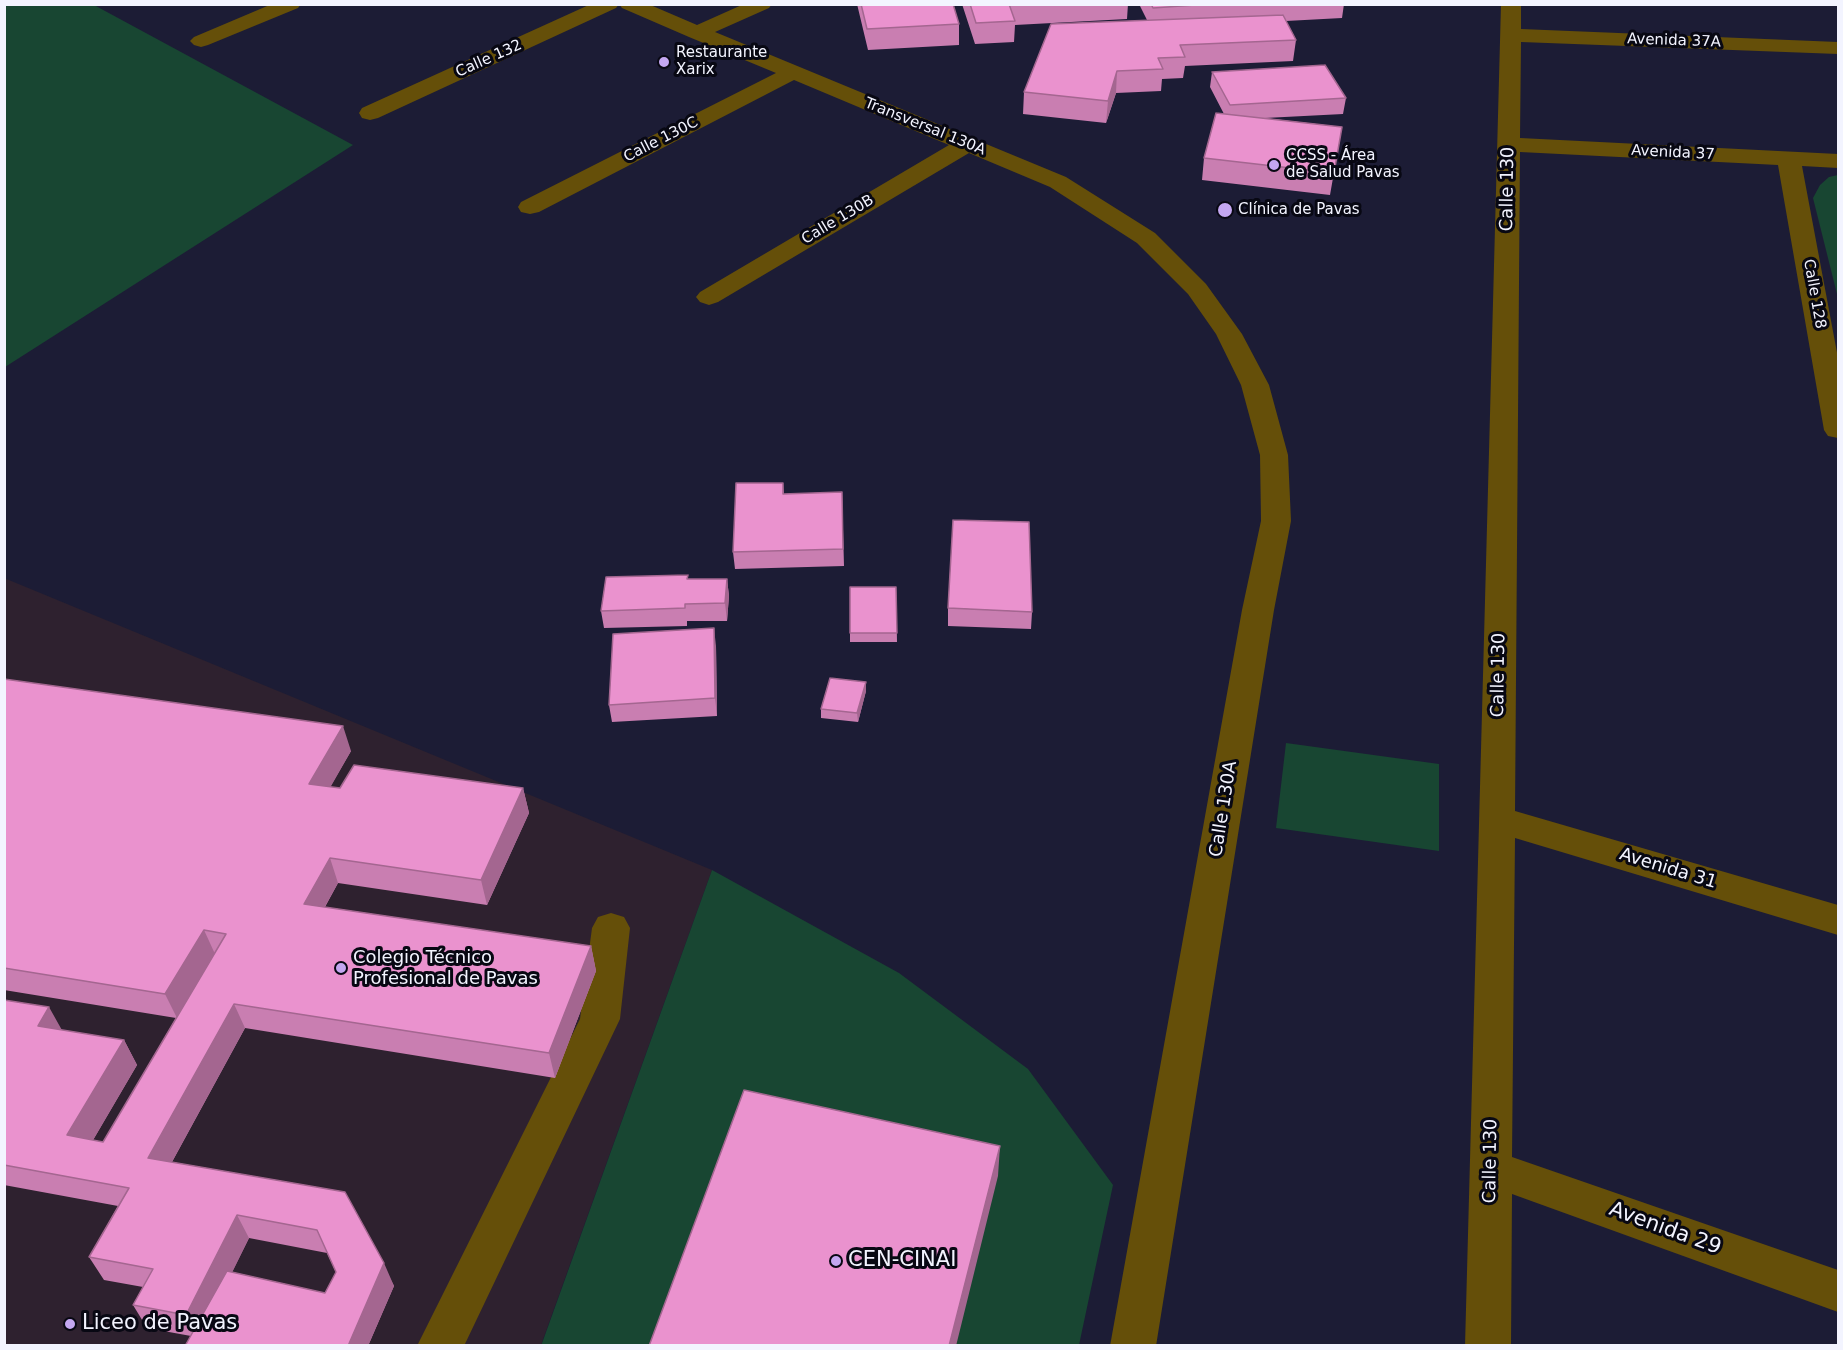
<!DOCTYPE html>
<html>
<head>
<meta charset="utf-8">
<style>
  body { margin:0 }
  #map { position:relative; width:1843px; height:1350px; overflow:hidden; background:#1c1c35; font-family:"DejaVu Sans",sans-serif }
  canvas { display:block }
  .frame { position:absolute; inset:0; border:6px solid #f3f4ff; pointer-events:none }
</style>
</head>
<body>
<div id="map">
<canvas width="1843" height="1350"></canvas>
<div class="frame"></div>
</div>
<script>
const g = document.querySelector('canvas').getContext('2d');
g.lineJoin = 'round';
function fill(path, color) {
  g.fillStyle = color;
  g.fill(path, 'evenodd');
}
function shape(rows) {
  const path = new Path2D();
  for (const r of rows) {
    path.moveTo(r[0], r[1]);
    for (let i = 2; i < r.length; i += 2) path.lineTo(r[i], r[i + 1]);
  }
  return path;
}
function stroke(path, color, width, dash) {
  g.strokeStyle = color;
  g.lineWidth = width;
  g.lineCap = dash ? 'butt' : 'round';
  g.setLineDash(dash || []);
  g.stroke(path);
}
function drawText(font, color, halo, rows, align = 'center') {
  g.font = font + ' "DejaVu Sans",sans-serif';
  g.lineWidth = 6;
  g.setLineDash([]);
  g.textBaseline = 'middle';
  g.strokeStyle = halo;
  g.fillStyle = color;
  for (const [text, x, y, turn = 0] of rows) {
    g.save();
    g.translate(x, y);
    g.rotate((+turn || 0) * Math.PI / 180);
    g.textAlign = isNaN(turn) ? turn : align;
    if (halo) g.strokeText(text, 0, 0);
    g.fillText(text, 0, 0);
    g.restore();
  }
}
fill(shape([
  [4,578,712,870,541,1345,5,1345]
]), '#2e212f');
fill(shape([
  [5,4,94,5,353,145,5,367],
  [1838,175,1838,298,1813,198,1820,185,1829,177],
  [1286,743,1439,764,1439,851,1276,828],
  [712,870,899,973,1028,1069,1113,1185,1079,1345,541,1346]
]), '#184632');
fill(shape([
  [272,4,301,4,298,8,208,45,201,47,194,45,190,41,194,37,272,4],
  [591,4,619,4,616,8,378,118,370,120,362,118,359,113,362,108,591,4],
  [619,4,648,4,697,25,744,4,772,4,769,8,715,32,1066,177,1155,233,1206,284,1242,334,1269,385,1288,455,1291,521,1274,610,1156,1346,1110,1346,1242,610,1261,521,1260,455,1241,385,1216,334,1188,294,1137,243,1050,187,969,153,718,302,709,305,700,302,696,297,700,292,949,145,794,80,539,212,530,214,521,212,518,207,521,202,776,73,689,37,622,8,619,4],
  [1501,4,1521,4,1521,29,1838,42,1838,54,1521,42,1520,138,1838,154,1838,168,1802,166,1838,358,1838,438,1828,436,1824,430,1778,165,1520,152,1515,811,1838,905,1838,935,1515,838,1512,1157,1838,1270,1838,1312,1512,1194,1511,1346,1465,1346,1501,4],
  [611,913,624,917,630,928,620,1019,464,1346,417,1346,580,1019,592,928,598,917,611,913]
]), '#654f09');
fill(shape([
  [857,4,953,4,959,24,959,45,868,50],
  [962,4,1128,4,1127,19,1015,25,1014,42,975,44],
  [1139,4,1344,4,1342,18,1286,21,1296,40,1293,61,1185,66,1183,78,1162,79,1161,91,1116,93,1106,123,1023,114,1024,92,1147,20],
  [1212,72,1346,98,1343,114,1265,118,1342,127,1330,195,1202,180,1204,158,1224,114,1210,87],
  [783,483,784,494,842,492,844,566,735,569,733,552],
  [688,579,727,579,729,596,727,621,687,621,687,626,604,628,601,611],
  [896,587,897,642,850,642,850,633],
  [948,608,1032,612,1031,629,948,626],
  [716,646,717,716,612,722,609,705],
  [4,679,351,751,330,787,340,788,523,788,529,813,487,905,338,883,325,907,591,946,596,971,555,1078,245,1028,172,1162,345,1192,394,1286,368,1346,185,1346,191,1336,147,1328,133,1305,143,1287,104,1280,89,1257,118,1206,4,1185,4,1000,62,1030,124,1040,137,1065,93,1140,103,1142,176,1018,4,990],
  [249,1238,327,1253,336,1272,325,1293,232,1272],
  [866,682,866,691,858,722,821,718,821,709]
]), '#c97eb1');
fill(shape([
  [1117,71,1116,93,1106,123,1108,101],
  [727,579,729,596,727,621,725,603],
  [714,628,716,646,717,716,715,698],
  [866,682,866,691,858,722,857,713],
  [343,726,351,751,318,809,309,784],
  [523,788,529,813,487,905,481,880],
  [330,858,338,883,313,928,304,904],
  [204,930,215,954,177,1018,165,994],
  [591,946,596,971,555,1078,549,1053],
  [234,1004,245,1028,161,1182,148,1158],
  [49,1007,63,1032,38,1026],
  [124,1040,137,1065,82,1159,67,1135],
  [1000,1146,998,1176,956,1346,949,1346],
  [237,1215,249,1238,200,1338,186,1315],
  [384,1263,394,1286,368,1346,348,1346]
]), '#a46690');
const building = shape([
  [861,4,953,4,959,24,867,29,861,4],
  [970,4,1009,4,1015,21,976,23,970,4],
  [1151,4,1209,4,1153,8,1151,4],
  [1283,15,1296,40,1180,45,1185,57,1158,58,1163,69,1117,71,1108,101,1024,92,1051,24,1283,15],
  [1325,65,1346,98,1230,105,1212,72,1325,65],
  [1216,113,1342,127,1334,173,1204,158,1216,113],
  [736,483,783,483,783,494,842,492,843,549,733,552,736,483],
  [953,520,1029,522,1032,612,948,608,953,520],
  [688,575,687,579,727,579,725,603,685,604,685,608,601,611,606,577,688,575],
  [850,587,896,587,897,633,850,633,850,587],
  [714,628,715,698,609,705,613,634,714,628],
  [830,678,866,682,857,713,821,709,830,678],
  [4,679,343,726,309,784,340,788,354,765,523,788,481,880,330,858,304,904,591,946,549,1053,234,1004,148,1158,345,1192,384,1263,348,1346,185,1346,227,1271,325,1293,336,1272,317,1230,237,1215,186,1315,133,1305,153,1269,89,1257,129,1188,4,1165,4,1000,49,1007,38,1026,124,1040,67,1135,103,1142,226,934,204,930,165,994,4,968,4,679],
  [744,1090,1000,1146,949,1346,649,1346,744,1090]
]);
fill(building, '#ea92ce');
stroke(building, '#a46690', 1.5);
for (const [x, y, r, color] of [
  [664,62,6,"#c4a7f1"],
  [1274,165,6,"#c4a7f1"],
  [1225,210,8,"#c4a7f1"],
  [341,968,6,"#c4a7f1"],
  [836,1261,6,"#c4a7f1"],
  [70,1324,6,"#c4a7f1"]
]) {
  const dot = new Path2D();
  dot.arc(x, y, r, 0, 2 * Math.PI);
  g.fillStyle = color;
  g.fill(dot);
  stroke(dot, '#080813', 2);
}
drawText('15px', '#f3f4ff', '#080813', [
  ["Avenida 37A",1674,41,2],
  ["Calle 132",489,59,-24],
  ["Transversal 130A",925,127,22],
  ["Calle 130C",661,140,-27],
  ["Avenida 37",1673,153,3],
  ["Calle 130B",838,220,-31],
  ["Calle 128",1814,294,80]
]);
drawText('15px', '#f3f4ff', '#080813', [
  ["Restaurante",676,53],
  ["Xarix",676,70],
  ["CCSS - Área",1286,156],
  ["de Salud Pavas",1286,173],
  ["Clínica de Pavas",1238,210]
], 'left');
drawText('18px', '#f3f4ff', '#080813', [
  ["Calle 130",1508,189,-89],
  ["Calle 130",1499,675,-89],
  ["Calle 130A",1224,809,-81],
  ["Avenida 31",1668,869,17],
  ["Calle 130",1491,1161,-89]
]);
drawText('18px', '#f3f4ff', '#080813', [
  ["Colegio Técnico",353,958],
  ["Profesional de Pavas",353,979]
], 'left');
drawText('21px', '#f3f4ff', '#080813', [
  ["Avenida 29",1665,1229,20]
]);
drawText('21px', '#f3f4ff', '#080813', [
  ["CEN-CINAI",848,1261],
  ["Liceo de Pavas",82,1324]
], 'left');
</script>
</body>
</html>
